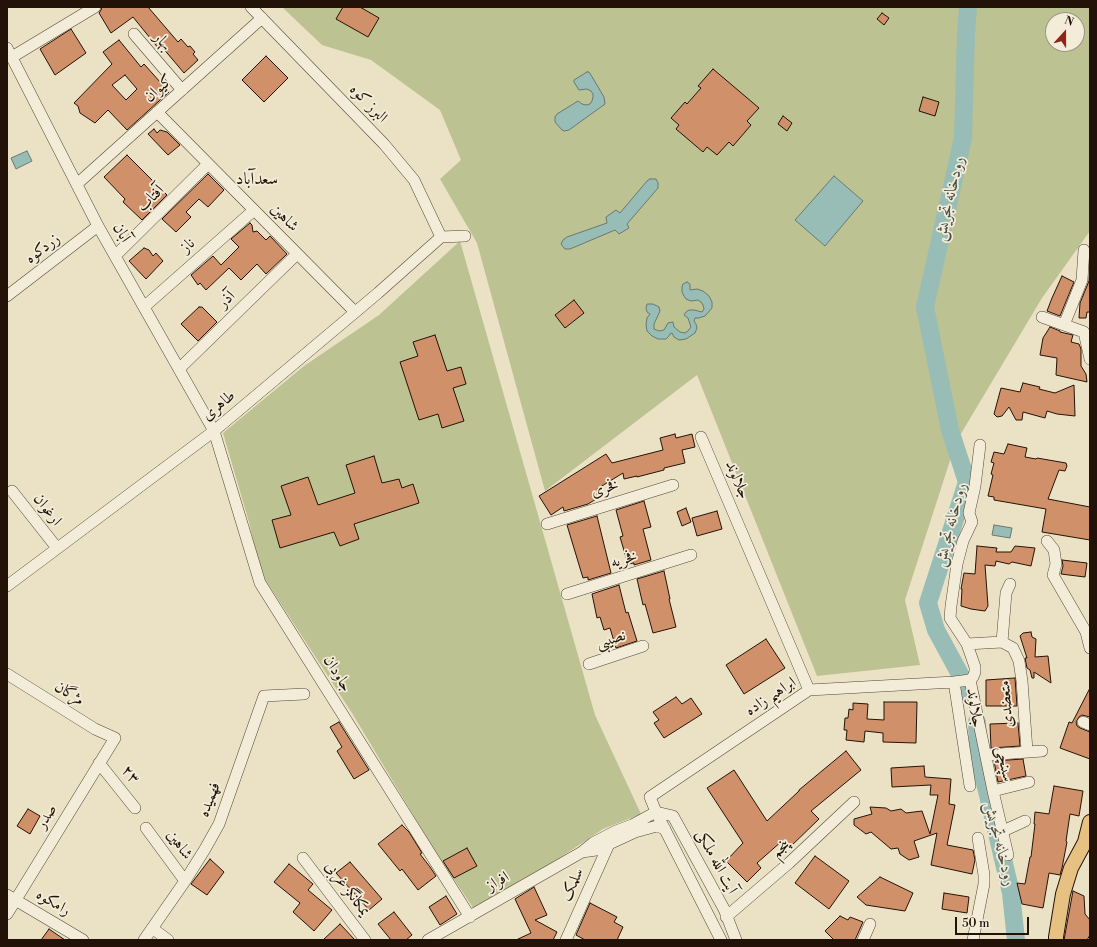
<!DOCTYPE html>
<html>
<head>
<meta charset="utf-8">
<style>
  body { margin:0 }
  #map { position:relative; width:1097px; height:947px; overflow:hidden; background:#ebe2c5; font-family:"Libre Bodoni",serif }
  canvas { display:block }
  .frame { position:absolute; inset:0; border:8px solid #231207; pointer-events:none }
  .north { position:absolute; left:1045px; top:12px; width:40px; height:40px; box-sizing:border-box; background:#f2ecd9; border:1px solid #9f9585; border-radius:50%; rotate:21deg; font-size:11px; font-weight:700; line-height:16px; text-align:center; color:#231207 }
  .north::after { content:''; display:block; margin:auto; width:14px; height:18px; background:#8f2418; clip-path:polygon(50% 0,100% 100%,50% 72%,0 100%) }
  .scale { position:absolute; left:955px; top:917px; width:74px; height:18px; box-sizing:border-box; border:2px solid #231207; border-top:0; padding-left:5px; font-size:12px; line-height:14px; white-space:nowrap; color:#231207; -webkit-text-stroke:3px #f2ecd9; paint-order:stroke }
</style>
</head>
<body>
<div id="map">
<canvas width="1097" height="947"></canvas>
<div class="frame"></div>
<div class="north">N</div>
<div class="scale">50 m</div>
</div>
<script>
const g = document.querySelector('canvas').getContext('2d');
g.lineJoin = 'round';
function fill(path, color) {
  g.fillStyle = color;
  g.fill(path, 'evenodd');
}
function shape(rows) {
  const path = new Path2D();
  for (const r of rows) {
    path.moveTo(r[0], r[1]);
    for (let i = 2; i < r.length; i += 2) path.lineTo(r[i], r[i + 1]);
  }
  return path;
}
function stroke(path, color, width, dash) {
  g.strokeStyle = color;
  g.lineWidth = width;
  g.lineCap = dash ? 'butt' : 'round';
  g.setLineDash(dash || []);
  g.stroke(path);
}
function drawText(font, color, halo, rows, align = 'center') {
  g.font = font + ' "Libre Bodoni",Amiri,serif';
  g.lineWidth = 3.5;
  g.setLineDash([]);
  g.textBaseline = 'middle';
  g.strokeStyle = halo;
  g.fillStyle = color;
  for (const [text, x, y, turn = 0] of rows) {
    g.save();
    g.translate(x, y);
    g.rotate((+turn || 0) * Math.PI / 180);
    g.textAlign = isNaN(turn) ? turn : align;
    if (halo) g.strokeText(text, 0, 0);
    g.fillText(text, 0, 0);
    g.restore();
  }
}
fill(shape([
  [282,7,1090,7,1090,231,1042,298,956,442,905,600,920,665,817,676,697,375,545,491,477,243,440,179,461,160,440,110,371,60,322,45],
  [1053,20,1077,20,1077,44,1053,44],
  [460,241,595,715,641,814,603,829,549,865,474,909,436,853,352,713,266,581,257,557,249,522,223,433,304,366,379,315]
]), '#bcc291');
const water = shape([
  [587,72,589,72,591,75,604,97,605,104,569,130,564,131,562,130,555,122,555,117,557,114,578,101,582,104,586,105,590,104,592,101,593,97,593,94,591,91,587,89,579,90,574,82,574,80,587,72],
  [27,151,32,161,16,169,11,158,27,151],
  [834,176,863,201,825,246,795,220,834,176],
  [650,179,656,179,658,183,658,188,627,224,629,228,619,234,615,230,570,249,565,249,561,244,563,240,567,237,607,223,606,217,616,210,620,213,647,181,650,179],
  [687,282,690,284,690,290,697,289,703,291,709,296,712,302,712,308,705,316,699,318,695,318,694,321,696,324,697,328,695,333,686,339,679,340,674,337,672,333,670,334,669,336,666,339,658,339,652,336,647,331,646,325,647,318,650,314,647,312,646,308,647,304,653,304,659,307,660,311,654,324,654,329,659,331,664,330,668,323,673,322,674,327,680,332,685,333,688,331,691,327,688,318,684,315,686,312,689,310,694,310,702,312,704,309,703,305,701,302,698,300,691,301,686,299,684,296,682,292,682,287,683,284,687,282],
  [994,525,1012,528,1010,538,992,535,994,525]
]);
fill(water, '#98bdb7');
stroke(water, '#697971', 1);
stroke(shape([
  [968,7,966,33,963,138,925,307,950,430,967,482,928,603,936,630,968,689,971,697],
  [977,722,978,756,987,791,1011,893,1016,940]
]), '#98bdb7', 18);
const building = shape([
  [102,7,148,7,178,42,181,39,188,47,190,46,195,52,193,54,198,60,184,73,162,47,159,49,133,17,111,33,99,13,101,10,102,7],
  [343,7,360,7,379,18,368,37,336,19,343,7],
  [882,13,889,18,884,25,877,19,882,13],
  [71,29,86,53,55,75,40,49,71,29],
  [119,40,141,67,144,64,169,92,127,130,108,110,95,123,80,113,78,106,74,103,112,64,103,52,119,40],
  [125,75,137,89,126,100,112,85,125,75],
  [266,56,288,78,264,102,242,80,266,56],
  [713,69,759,108,747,121,751,125,733,146,729,142,717,155,707,147,703,152,676,129,679,125,671,118,685,102,687,104,701,88,698,86,713,69],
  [923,97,939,102,935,116,919,111,923,97],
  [783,116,792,123,787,131,778,124,783,116],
  [154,129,157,133,160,130,167,132,180,145,168,155,148,134,154,129],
  [127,155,167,195,142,220,123,202,125,199,104,177,127,155],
  [208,174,224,190,208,207,199,199,186,212,191,217,176,232,162,219,208,174],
  [250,223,252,225,253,232,257,231,266,240,270,236,287,254,266,274,257,264,241,280,229,268,206,290,200,283,198,285,191,275,213,256,221,265,239,247,231,239,250,223],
  [144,248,149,250,153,256,156,253,163,261,146,279,129,261,144,248],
  [1090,265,1090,312,1087,312,1086,318,1079,318,1080,303,1089,281,1090,265],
  [1062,276,1074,282,1060,316,1047,311,1052,298,1062,276],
  [574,300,584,313,565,328,555,315,574,300],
  [199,307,202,307,217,322,198,341,181,324,199,307],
  [1050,327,1060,331,1060,332,1073,335,1071,342,1079,344,1081,349,1081,366,1086,374,1087,382,1056,375,1057,358,1040,355,1043,338,1050,327],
  [435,335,447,371,461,367,466,384,453,388,464,421,442,428,438,414,419,420,400,362,418,356,413,342,435,335],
  [1023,383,1040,387,1039,389,1055,393,1074,385,1075,416,1057,414,1047,411,1045,418,1023,412,1022,420,1016,420,1009,407,1002,416,997,417,994,414,1001,388,1020,392,1023,383],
  [675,434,676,438,692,434,695,447,682,450,685,463,664,468,664,470,637,477,637,476,624,479,623,473,597,489,601,496,588,504,564,511,563,507,551,515,539,496,606,454,612,463,663,450,660,438,675,434],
  [1008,444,1027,448,1025,457,1036,459,1037,458,1066,463,1067,466,1065,471,1059,470,1048,499,1090,507,1090,540,1042,532,1046,509,994,500,994,497,988,496,993,475,991,474,994,463,991,462,994,452,1004,454,1008,444],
  [374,456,382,483,399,479,402,488,413,484,419,503,354,524,359,539,340,546,334,532,280,548,272,520,291,515,281,486,308,477,318,505,355,493,346,465,374,456],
  [644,501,651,527,643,529,651,560,634,565,634,563,628,564,620,537,623,536,616,510,644,501],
  [686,508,691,522,682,526,677,512,686,508],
  [717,511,722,529,697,536,692,518,717,511],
  [597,516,611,573,588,580,588,577,583,578,567,525,597,516],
  [977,546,997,548,996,552,1011,552,1015,546,1035,548,1031,566,1012,562,1009,564,996,561,995,566,985,565,988,606,985,611,971,609,961,606,962,589,961,589,964,573,975,574,977,546],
  [1062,560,1087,563,1085,577,1061,574,1063,566,1062,560],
  [664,571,670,599,669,599,676,627,653,633,645,604,643,605,637,579,664,571],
  [619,585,626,613,628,612,637,641,616,648,610,628,604,630,600,617,597,618,592,594,619,585],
  [1031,632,1032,637,1036,639,1035,657,1048,656,1051,683,1034,672,1034,678,1032,678,1030,670,1027,668,1025,658,1027,658,1020,636,1023,633,1031,632],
  [766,639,785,668,744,694,726,665,766,639],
  [1015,678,1017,706,986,706,986,680,1015,678],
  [1090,688,1090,717,1082,715,1079,717,1076,722,1077,726,1080,728,1090,732,1090,759,1060,748,1069,722,1072,723,1090,688],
  [676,697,682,704,691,698,702,714,664,738,654,723,659,720,653,712,676,697],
  [884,702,917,702,916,743,883,742,883,733,865,731,864,742,846,740,847,730,844,730,845,718,848,718,849,709,853,710,853,703,868,704,867,719,884,720,884,702],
  [339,722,369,770,354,779,337,751,342,747,330,727,339,722],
  [1018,723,1020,746,991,748,990,724,1018,723],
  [846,751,861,770,811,811,819,819,789,848,782,841,757,863,761,868,747,882,726,861,743,843,707,788,734,770,767,821,799,791,799,790,846,751],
  [1023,759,1026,776,998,782,994,761,1023,759],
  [924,766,925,777,951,779,949,804,955,805,947,845,973,850,975,860,972,874,931,865,937,833,914,841,919,857,909,860,900,854,898,848,891,849,871,832,866,834,854,825,854,819,872,814,870,807,886,808,891,811,901,809,906,813,922,811,930,834,938,795,930,795,931,785,892,787,891,768,924,766],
  [1054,786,1083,791,1079,816,1070,814,1066,841,1067,842,1062,868,1060,875,1049,873,1043,908,1022,904,1017,883,1025,884,1030,857,1031,857,1035,824,1034,824,1035,812,1049,814,1054,786],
  [28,809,40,816,30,834,17,826,28,809],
  [402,825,409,832,422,853,420,854,430,867,436,876,418,890,402,869,400,871,378,844,402,825],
  [467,848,477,866,454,878,443,861,467,848],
  [815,856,849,881,829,909,795,883,815,856],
  [210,859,224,872,207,895,191,884,210,859],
  [350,862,382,899,369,910,336,873,350,862],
  [289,864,313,884,308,890,332,910,314,931,293,912,300,903,274,882,289,864],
  [880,877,913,893,905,911,866,905,857,897,880,877],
  [534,887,547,915,535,920,557,932,553,940,516,940,531,933,515,899,534,887],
  [1073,891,1084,896,1085,914,1090,920,1090,935,1087,940,1064,940,1073,891],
  [944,893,969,897,967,913,942,909,944,893],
  [446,896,457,914,440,925,429,907,446,896],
  [590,903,617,917,614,922,623,927,617,940,585,940,576,935,590,903],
  [394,912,412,935,406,940,391,940,378,924,394,912],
  [840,916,848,920,850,917,863,922,855,940,834,940,825,931,840,916],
  [340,924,355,940,323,940,340,924],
  [49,929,65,940,41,940,49,929]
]);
fill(building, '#d0916a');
stroke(building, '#231207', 1);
const minor = shape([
  [251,7,384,144,414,180,441,237],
  [134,34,182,90],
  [7,48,98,226,214,431,260,583,470,917],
  [12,57,95,7],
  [157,112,355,312],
  [77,184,262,18],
  [441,237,465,236],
  [115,256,208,164],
  [7,296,98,226],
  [144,307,254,210],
  [1042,317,1084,332,1090,359],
  [1064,325,1082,280,1084,250],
  [179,369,297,254],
  [701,437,809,690],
  [12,491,57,548],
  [547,524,673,485],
  [1047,541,1054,550,1056,564,1053,575,1086,632,1090,648],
  [1010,584,1006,593,1002,642,1013,648,1019,661,1022,681,1027,751],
  [7,586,214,431,378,293,441,237],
  [567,594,691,555],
  [967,644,1002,642],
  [589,664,643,646],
  [7,674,95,729,115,738,7,914],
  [970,680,993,791,1008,855],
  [954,682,970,786],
  [1083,722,1090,725],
  [986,755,1042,751],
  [99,763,135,808],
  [993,791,1029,782],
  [656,812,632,825,616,831,593,843,582,852,596,850,635,832,657,826,665,829],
  [656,812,673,816,724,909,736,940],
  [146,828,185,881],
  [1003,831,1025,821],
  [303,858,365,940],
  [7,895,83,940],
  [726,917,789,863,854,802],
  [152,928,168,940],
  [144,940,185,881,205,849,219,824,264,696,304,694],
  [428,940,582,852],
  [566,940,609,844],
  [721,940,656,812,650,797,809,690,954,682,970,680,973,677,975,672,975,667,967,644,950,618,951,606,957,564,963,541,972,522,969,513,975,486,980,445],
  [863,940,870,924],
  [973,940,984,884,984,875,978,838]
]);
const major = shape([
  [1056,940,1056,937,1063,894,1071,868,1085,842,1090,822]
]);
stroke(minor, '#554636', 12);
stroke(major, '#231207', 16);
stroke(minor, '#f2ecd9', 11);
stroke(major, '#e6c182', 14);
drawText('16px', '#231207', '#f2ecd9', [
  ["بهار",162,42,49],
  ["کیوان",159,89,-42],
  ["البرز کوه",368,104,46],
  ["آفتاب",151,199,-45],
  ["شاهین",284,218,45],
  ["آبان",121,233,60],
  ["ناز",188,246,-41],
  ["زردکوه",43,249,-37],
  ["آذر",227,300,-44],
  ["طاهری",219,406,-40],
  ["جلالوند",737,480,67],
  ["فخری",605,489,-17],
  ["ارغوان",47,510,52],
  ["فخریه",624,560,-17],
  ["نصیبی",611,640,-18],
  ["جاودان",337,674,58],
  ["مژگان",69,694,32],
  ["ابراهیم زاده",771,697,-33],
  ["متعضدی",1007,704,-95],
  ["جلالوند",974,708,81],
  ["سپنچی",1004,764,78],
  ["۲۳",130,775,52],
  ["فهمیده",210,800,-69],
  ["صدر",47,817,-59],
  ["شاهین",179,845,54],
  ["پنجم",781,849,-42],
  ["آیت الله ملکی",716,862,62],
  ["افراز",498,882,-30],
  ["سلمک",573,885,-66],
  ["یمکانگز غربی",347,889,53],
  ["رامکوه",53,903,31]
]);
drawText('17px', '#231207', '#f2ecd9', [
  ["سعدآباد",257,180]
]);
drawText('italic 17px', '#4c4e45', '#f2ecd9', [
  ["رودخانه تجریش",950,199,-77],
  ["رودخانه تجریش",951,525,-75],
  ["رودخانه تجریش",999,844,76]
]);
</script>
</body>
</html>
